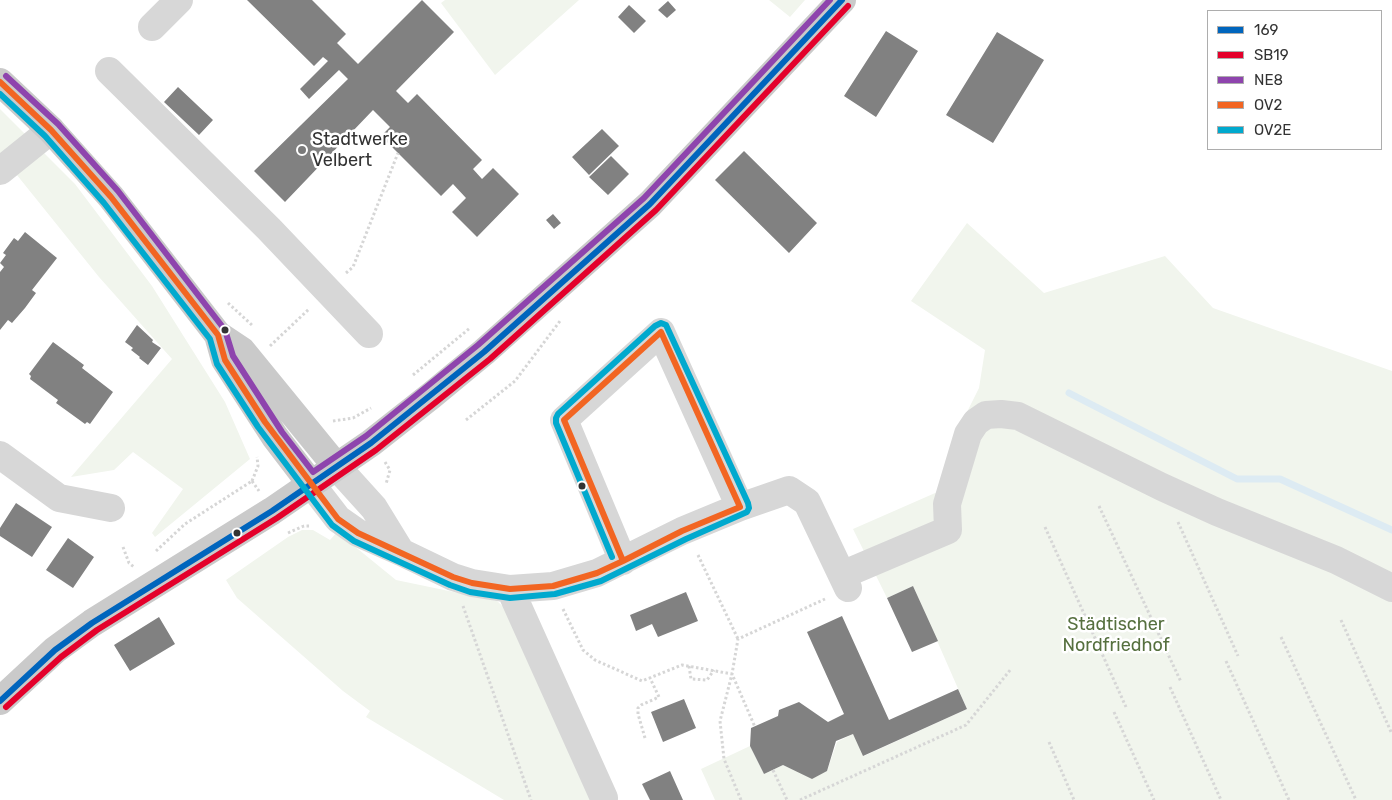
<!DOCTYPE html>
<html>
<head>
<meta charset="utf-8">
<style>
  body { margin:0 }
  #map { position:relative; width:1392px; height:800px; overflow:hidden; background:#fff; font-family:Rubik,sans-serif }
  canvas { display:block }
  .legend { position:absolute; left:1207px; top:10px; width:175px; height:140px; box-sizing:border-box; background:#fff; border:1px solid #adadad; margin:0; padding:6px 9px; list-style:none; font-size:15px; color:#333 }
  .legend li { display:flex; align-items:center; gap:10px; height:25px }
  .legend b { width:25px; border:1px solid #adadad }
</style>
</head>
<body>
<div id="map">
<canvas width="1392" height="800"></canvas>
<ul class="legend">
<li><b style="height:6px;background:#0065bd"></b>169</li>
<li><b style="height:6px;background:#e4002b"></b>SB19</li>
<li><b style="height:6px;background:#8e44ad"></b>NE8</li>
<li><b style="height:6px;background:#f26522"></b>OV2</li>
<li><b style="height:6px;background:#00a9ce"></b>OV2E</li>
</ul>
</div>
<script>
const g = document.querySelector('canvas').getContext('2d');
g.lineJoin = 'round';
function fill(path, color) {
  g.fillStyle = color;
  g.fill(path, 'evenodd');
}
function shape(rows) {
  const path = new Path2D();
  for (const r of rows) {
    path.moveTo(r[0], r[1]);
    for (let i = 2; i < r.length; i += 2) path.lineTo(r[i], r[i + 1]);
  }
  return path;
}
function stroke(path, color, width, dash) {
  g.strokeStyle = color;
  g.lineWidth = width;
  g.lineCap = dash ? 'butt' : 'round';
  g.setLineDash(dash || []);
  g.stroke(path);
}
function drawText(font, color, halo, rows, align = 'center') {
  g.font = font + ' Rubik,sans-serif';
  g.lineWidth = 5;
  g.setLineDash([]);
  g.textBaseline = 'middle';
  g.strokeStyle = halo;
  g.fillStyle = color;
  for (const [text, x, y, turn = 0] of rows) {
    g.save();
    g.translate(x, y);
    g.rotate((+turn || 0) * Math.PI / 180);
    g.textAlign = isNaN(turn) ? turn : align;
    if (halo) g.strokeText(text, 0, 0);
    g.fillText(text, 0, 0);
    g.restore();
  }
}
fill(shape([
  [445,0,579,0,495,75,441,3],
  [769,0,805,0,790,17],
  [0,109,75,184,152,286,225,402,250,459,155,537,152,533,183,489,133,452,114,470,71,477,172,359,99,277,0,154],
  [967,223,1044,293,1165,256,1213,308,1392,371,1392,800,715,800,701,769,750,746,764,774,783,765,812,778,827,771,837,742,853,734,864,756,967,709,913,586,887,598,853,529,942,490,959,428,979,388,985,350,911,301],
  [302,530,313,530,330,540,337,532,396,580,497,601,508,611,591,800,504,800,366,717,370,711,343,691,237,598,226,580,288,537]
]), '#f1f5ed');
stroke(shape([
  [1069,393,1237,479,1280,479,1392,530]
]), '#ddebf3', 7);
fill(shape([
  [247,0,312,0,346,34,337,43,358,64,422,0,454,32,396,91,408,103,417,94,482,160,473,169,482,179,493,168,519,194,477,237,452,212,466,198,453,184,441,196,381,136,390,127,373,110,285,202,254,171,348,79,339,70,309,99,300,89,328,61,323,57,314,66],
  [668,1,676,10,667,18,658,10],
  [629,5,646,21,634,33,618,17],
  [886,31,918,51,876,117,844,96],
  [997,32,1044,60,993,143,946,115],
  [178,87,213,120,199,135,164,102],
  [602,129,619,146,589,175,572,157],
  [744,151,817,223,789,253,715,180],
  [611,156,629,174,608,195,589,177],
  [553,214,561,223,554,229,546,220],
  [25,232,57,258,32,290,36,293,25,308,12,323,8,320,0,330,0,272,4,267,0,263,6,255,3,253,14,238,18,241],
  [137,325,153,340,152,342,161,348,148,365,139,358,140,357,131,350,133,348,125,342],
  [53,342,84,365,82,368,113,392,90,424,87,422,85,424,56,403,58,400,30,379,31,376,29,374],
  [16,503,52,527,32,557,0,536,0,528],
  [68,538,94,557,73,588,46,570],
  [913,586,938,641,912,652,887,598],
  [686,592,698,621,658,637,652,624,636,631,630,615],
  [842,616,889,720,958,689,967,709,863,756,853,734,836,741,827,771,812,779,783,765,764,774,750,746,751,728,778,716,779,710,799,702,828,722,844,714,807,632],
  [159,617,175,644,130,671,114,645],
  [684,699,696,728,663,742,651,712],
  [670,771,683,800,650,800,642,784]
]), '#818181');
stroke(shape([
  [346,273,353,267,398,153],
  [228,303,253,326],
  [270,346,309,309],
  [413,375,470,328],
  [466,420,515,381,560,321],
  [333,421,353,418,371,408],
  [385,462,390,470,386,484],
  [252,481,258,466,257,457],
  [252,481,259,491],
  [1099,506,1181,682],
  [1178,522,1238,656],
  [1045,527,1126,707],
  [288,533,304,526,311,526],
  [123,547,129,563,134,567],
  [156,551,185,524,252,481],
  [698,555,738,639],
  [463,606,531,800],
  [563,609,583,650,595,660,642,681,682,665,732,674,755,727],
  [1341,620,1392,734],
  [1281,637,1356,800],
  [1226,661,1289,800],
  [689,666,691,679,707,680,714,670],
  [1170,687,1221,800],
  [1114,712,1154,800],
  [645,738,638,714,638,708,641,705,659,697,650,678],
  [1049,742,1074,800],
  [773,770,787,800],
  [741,800,724,759,720,721,732,674,738,639,825,599],
  [800,800,966,725,1011,669]
]), '#d6d6d6', 3, [2.5, 2.5]);
stroke(shape([
  [152,27,179,0],
  [109,71,269,229,369,334],
  [0,171,51,130],
  [0,455,59,498,111,508],
  [336,466,374,508,401,552],
  [311,484,338,519,358,533,401,552,453,577,472,583,510,589,553,586,597,573,682,531,740,507,789,490,807,502,848,588],
  [623,561,564,420,661,332,740,507],
  [842,575,948,530,947,504,968,434,976,422,986,415,1001,414,1018,416,1162,487,1217,512,1336,560,1392,588],
  [510,589,604,798]
]), '#d7d7d7', 28);
stroke(shape([
  [0,82,51,130,111,197,218,335,242,351,336,466],
  [218,335,225,360,275,437,311,484],
  [0,701,55,650,92,623,272,511,371,443,432,395,484,352,650,204,842,0]
]), '#cacaca', 28);
stroke(shape([
  [0,701,55,650,92,623,272,511,371,443,484,352,650,204,842,0]
]), '#0065bd', 6);
stroke(shape([
  [6,707,61,657,97,630,277,518,376,450,490,359,656,210,848,6]
]), '#e4002b', 6);
stroke(shape([
  [6,76,58,124,118,191,225,330,233,356,282,432,313,472,366,436,478,345,644,198,830,0]
]), '#8e44ad', 6);
stroke(shape([
  [0,82,51,130,111,197,218,335,225,360,265,422,338,519,358,533,453,577,472,583,510,589,553,586,597,573,623,561],
  [661,332,740,507,682,531,623,561,564,420,661,332]
]), '#f26522', 6);
stroke(shape([
  [0,94,45,136,104,203,210,339,217,364,258,427,332,525,354,541,450,585,470,592,510,598,555,594,601,581,686,539,747,512,749,508,748,503,666,325,661,323,655,326,558,414,556,418,556,423,612,557]
]), '#00a9ce', 6);
for (const [x, y, r, color] of [
  [302,150,5,"#7a7a7a"],
  [225,330,4.5,"#333"],
  [582,486,4.5,"#333"],
  [237,533,4.5,"#333"]
]) {
  const dot = new Path2D();
  dot.arc(x, y, r, 0, 2 * Math.PI);
  g.fillStyle = color;
  g.fill(dot);
  stroke(dot, '#fff', 2);
}
drawText('18px', '#333', '#fff', [
  ["Stadtwerke",312,140],
  ["Velbert",312,161]
], 'left');
drawText('18px', '#56703f', '#fff', [
  ["Städtischer",1116,625],
  ["Nordfriedhof",1116,646]
]);
</script>
</body>
</html>
